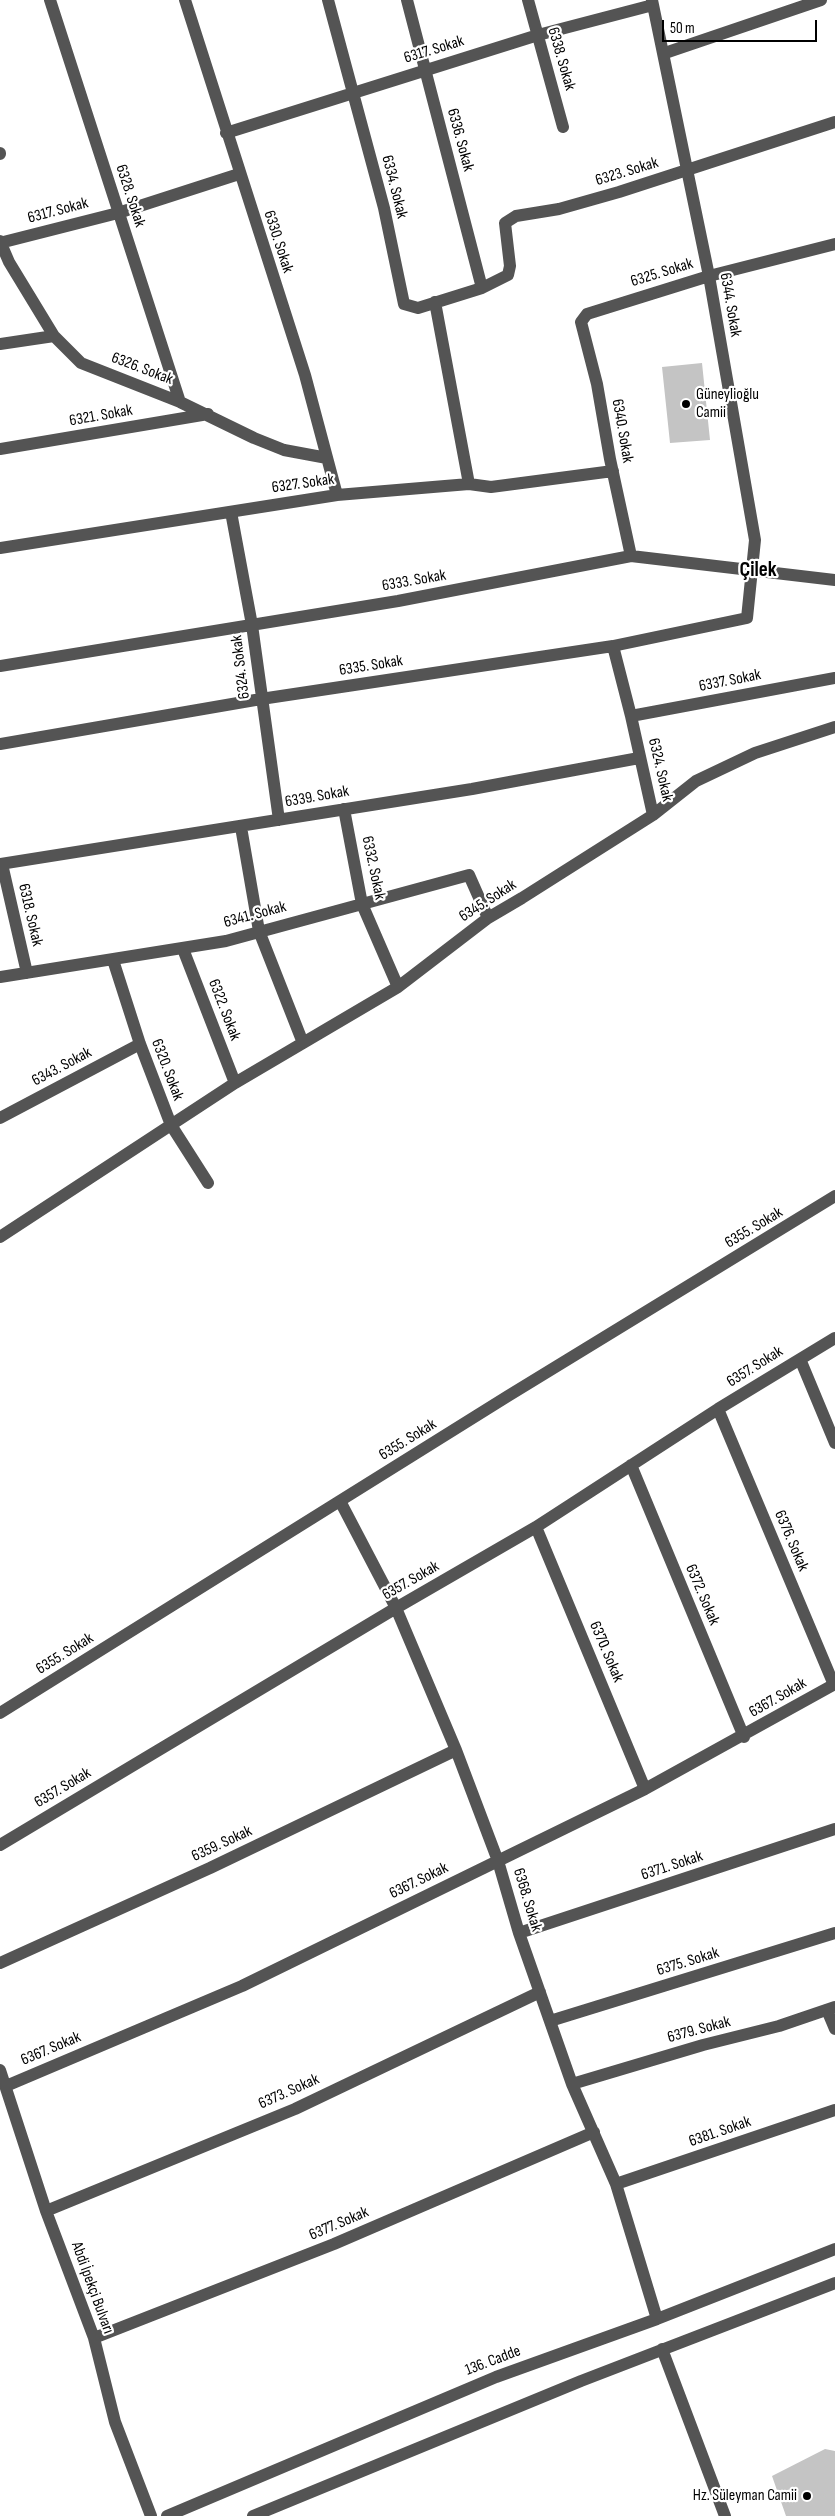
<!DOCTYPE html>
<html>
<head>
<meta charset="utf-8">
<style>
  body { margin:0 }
  #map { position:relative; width:835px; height:2516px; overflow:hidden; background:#fff; font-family:"Sofia Sans Condensed",sans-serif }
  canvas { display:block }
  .scale { position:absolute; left:662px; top:20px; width:155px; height:22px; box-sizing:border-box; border:2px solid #000; border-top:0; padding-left:6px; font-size:15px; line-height:18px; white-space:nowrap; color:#000; -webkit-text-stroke:4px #fff; paint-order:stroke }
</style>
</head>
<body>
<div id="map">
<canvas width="835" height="2516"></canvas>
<div class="scale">50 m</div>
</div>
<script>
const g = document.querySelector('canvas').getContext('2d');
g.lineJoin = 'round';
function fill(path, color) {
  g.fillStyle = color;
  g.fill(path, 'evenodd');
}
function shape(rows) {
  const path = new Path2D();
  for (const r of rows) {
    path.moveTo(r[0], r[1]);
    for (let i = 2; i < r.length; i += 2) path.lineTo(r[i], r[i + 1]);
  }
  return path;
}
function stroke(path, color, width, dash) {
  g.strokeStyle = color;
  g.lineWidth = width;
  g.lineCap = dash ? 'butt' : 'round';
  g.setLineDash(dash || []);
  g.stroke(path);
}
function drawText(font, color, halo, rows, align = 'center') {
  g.font = font + ' "Sofia Sans Condensed",sans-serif';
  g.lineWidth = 4.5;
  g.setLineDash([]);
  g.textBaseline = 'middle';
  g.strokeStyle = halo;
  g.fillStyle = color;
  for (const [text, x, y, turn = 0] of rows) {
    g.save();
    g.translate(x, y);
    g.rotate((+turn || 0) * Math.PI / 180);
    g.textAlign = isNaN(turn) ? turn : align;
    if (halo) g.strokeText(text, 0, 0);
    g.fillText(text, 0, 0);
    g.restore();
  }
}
fill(shape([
  [702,363,710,440,670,443,662,367],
  [825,2449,835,2451,835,2516,786,2516,772,2476]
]), '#c4c4c4');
stroke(shape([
  [50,0,180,402],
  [185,0,305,375,337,495],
  [328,0,384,208,404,304,418,308,482,288,508,275,510,266,505,223,516,216,559,209,619,192,835,122],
  [407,0,482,288],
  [528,0,563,127],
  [665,53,821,0],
  [226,133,538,35,653,5],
  [0,153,0,154],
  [0,241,9,262,54,336,81,363,180,402,254,438,284,450,327,458],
  [0,243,118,213,239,174],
  [435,302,469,484],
  [0,344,54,336],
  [0,449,208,414],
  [231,512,252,625,279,820],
  [0,548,337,495,469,484,491,487,613,471],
  [631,556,610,459,597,384,581,322,587,314,709,276,835,244],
  [613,646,631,716,653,815],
  [0,666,398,601,631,556,835,580],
  [631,716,835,678],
  [0,744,261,699,613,646,747,618,755,540,709,276,652,0],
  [344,809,362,904,398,987],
  [241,827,259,931,303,1043],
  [0,864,472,789,639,758],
  [2,864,27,973],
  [183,949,235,1083],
  [113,960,140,1044,171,1125,208,1183],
  [0,977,226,941,469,875,488,918],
  [0,1118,140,1044],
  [0,1237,235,1083,398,987,488,918,522,898,653,815,696,781,755,753,835,727],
  [800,1359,835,1443],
  [718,1409,834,1685],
  [631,1465,744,1737],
  [340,1501,396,1608,456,1750,498,1861,519,1933,572,2084,616,2184,657,2319],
  [536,1527,645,1789],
  [0,1713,508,1396,835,1196],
  [0,1845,396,1608,536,1527,718,1409,835,1338],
  [519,1933,835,1829],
  [0,1963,210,1868,456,1750],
  [827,2010,835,2029],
  [550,2021,835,1933],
  [0,2070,46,2211,94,2338,115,2422,151,2516],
  [572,2084,703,2045,779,2026,835,2007],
  [6,2086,242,1986,645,1789,835,1684],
  [616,2184,835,2110],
  [46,2211,295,2109,540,1992],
  [94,2338,334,2244,594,2132],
  [662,2349,725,2516],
  [167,2516,496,2377,657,2319,835,2249],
  [253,2516,581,2381,835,2283]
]), '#545454', 12);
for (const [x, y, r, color] of [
  [686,404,5,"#000"],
  [807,2496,5,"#000"]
]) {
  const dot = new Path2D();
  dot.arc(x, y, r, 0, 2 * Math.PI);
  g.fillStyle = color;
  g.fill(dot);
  stroke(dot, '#fff', 2);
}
drawText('16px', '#000', '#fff', [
  ["6317. Sokak",434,50,-17],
  ["6338. Sokak",561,59,74],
  ["6336. Sokak",460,140,75],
  ["6323. Sokak",627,172,-17],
  ["6334. Sokak",394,187,76],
  ["6328. Sokak",130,196,72],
  ["6317. Sokak",58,211,-15],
  ["6330. Sokak",278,242,72],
  ["6325. Sokak",662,273,-17],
  ["6344. Sokak",730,305,80],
  ["6326. Sokak",142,369,21],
  ["6321. Sokak",101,416,-10],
  ["6340. Sokak",622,431,80],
  ["6327. Sokak",303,484,-8],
  ["6333. Sokak",414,581,-10],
  ["6335. Sokak",371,666,-9],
  ["6324. Sokak",241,667,-97],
  ["6337. Sokak",730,681,-11],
  ["6324. Sokak",660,770,77],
  ["6339. Sokak",317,797,-10],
  ["6332. Sokak",373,868,78],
  ["6345. Sokak",488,901,-33],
  ["6318. Sokak",30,915,77],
  ["6341. Sokak",255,915,-15],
  ["6322. Sokak",224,1010,69],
  ["6343. Sokak",62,1067,-28],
  ["6320. Sokak",167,1070,69],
  ["6355. Sokak",754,1228,-31],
  ["6357. Sokak",755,1367,-32],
  ["6355. Sokak",408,1440,-32],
  ["6376. Sokak",791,1541,67],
  ["6357. Sokak",411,1581,-30],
  ["6372. Sokak",702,1595,67],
  ["6370. Sokak",606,1652,67],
  ["6355. Sokak",65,1654,-32],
  ["6367. Sokak",778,1698,-30],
  ["6357. Sokak",63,1788,-31],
  ["6359. Sokak",222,1844,-25],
  ["6371. Sokak",672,1866,-18],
  ["6367. Sokak",419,1881,-26],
  ["6368. Sokak",527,1900,73],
  ["6375. Sokak",688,1962,-17],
  ["6379. Sokak",699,2030,-15],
  ["6367. Sokak",51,2049,-23],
  ["6373. Sokak",289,2092,-24],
  ["6381. Sokak",720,2132,-19],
  ["6377. Sokak",339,2224,-23],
  ["Abdi İpekçi Bulvarı",92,2288,70],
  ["136. Cadde",493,2361,-21]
]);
drawText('16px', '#000', '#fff', [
  ["Güneylioğlu",696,395],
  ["Camii",696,413],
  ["Hz. Süleyman Camii",797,2496,"right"]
], 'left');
drawText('bold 21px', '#000', '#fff', [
  ["Çilek",758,571]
]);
</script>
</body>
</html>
